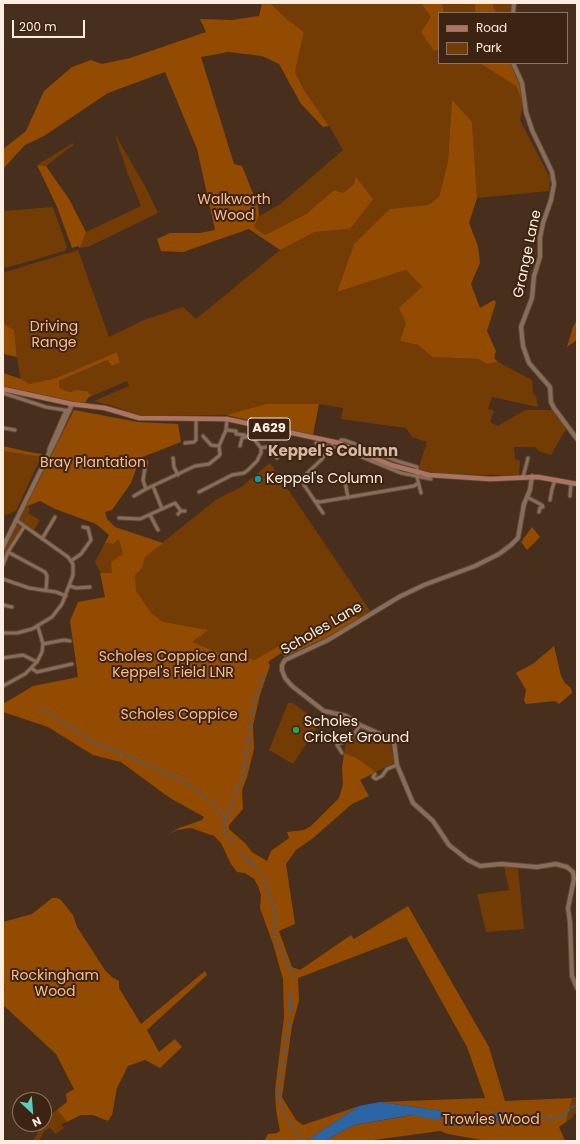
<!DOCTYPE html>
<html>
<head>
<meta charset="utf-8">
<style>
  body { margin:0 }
  #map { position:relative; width:580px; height:1144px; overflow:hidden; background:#482e1c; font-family:Poppins,sans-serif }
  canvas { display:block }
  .frame { position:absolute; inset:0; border:4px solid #feede1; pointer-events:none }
  .legend { position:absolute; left:438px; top:12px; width:130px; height:52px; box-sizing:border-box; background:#3d2412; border:1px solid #8a7465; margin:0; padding:5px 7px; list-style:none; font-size:12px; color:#feede1 }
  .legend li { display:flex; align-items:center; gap:8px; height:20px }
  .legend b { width:20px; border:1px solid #8a7465 }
  .north { position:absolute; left:12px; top:1092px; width:40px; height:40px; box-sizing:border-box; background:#3d2412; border:1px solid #8a7465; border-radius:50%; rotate:154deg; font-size:11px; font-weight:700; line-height:16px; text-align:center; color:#feede1 }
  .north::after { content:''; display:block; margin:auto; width:14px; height:18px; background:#57cec1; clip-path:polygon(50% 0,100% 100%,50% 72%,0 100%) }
  .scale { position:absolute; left:12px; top:20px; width:73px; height:18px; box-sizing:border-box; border:2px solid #feede1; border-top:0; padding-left:5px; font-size:12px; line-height:14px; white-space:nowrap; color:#feede1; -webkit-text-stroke:3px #3d2412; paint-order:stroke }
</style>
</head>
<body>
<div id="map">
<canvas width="580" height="1144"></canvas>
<div class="frame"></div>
<ul class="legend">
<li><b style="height:5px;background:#ad7560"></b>Road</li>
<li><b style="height:11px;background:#743c05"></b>Park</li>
</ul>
<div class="north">N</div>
<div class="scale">200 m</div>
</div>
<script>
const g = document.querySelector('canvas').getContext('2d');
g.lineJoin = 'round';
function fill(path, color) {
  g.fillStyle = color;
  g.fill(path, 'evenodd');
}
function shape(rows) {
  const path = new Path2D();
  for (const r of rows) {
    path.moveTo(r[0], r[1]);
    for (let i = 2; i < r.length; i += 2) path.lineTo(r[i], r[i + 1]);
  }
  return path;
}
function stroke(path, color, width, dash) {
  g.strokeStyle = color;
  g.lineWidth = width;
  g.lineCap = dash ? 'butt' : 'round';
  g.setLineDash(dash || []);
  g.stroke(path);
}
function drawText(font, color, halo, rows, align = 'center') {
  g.font = font + ' Poppins,sans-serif';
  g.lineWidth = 4;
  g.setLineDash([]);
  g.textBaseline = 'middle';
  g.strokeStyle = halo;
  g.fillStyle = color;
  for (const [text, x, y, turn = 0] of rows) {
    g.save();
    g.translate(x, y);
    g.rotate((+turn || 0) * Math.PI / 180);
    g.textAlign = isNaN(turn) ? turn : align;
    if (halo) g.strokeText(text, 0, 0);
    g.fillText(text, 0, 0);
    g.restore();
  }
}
fill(shape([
  [270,3,421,3,431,17,435,51,437,50,439,53,439,63,479,63,516,86,523,104,520,120,550,178,549,191,477,198,472,122,452,101,448,161,439,197,428,205,390,210,354,244,337,292,406,270,422,287,406,323,400,341,418,345,432,357,478,359,487,364,498,362,532,380,533,393,536,396,538,407,492,397,488,409,494,411,490,422,498,426,525,410,554,410,566,429,551,455,540,452,535,447,514,447,515,459,520,460,519,475,491,475,440,474,420,470,419,466,427,442,412,437,406,428,341,419,343,408,319,404,267,404,226,415,138,415,110,405,94,401,129,386,127,381,92,396,87,391,76,390,70,392,59,388,59,381,109,360,111,366,120,363,117,352,56,378,30,384,21,379,19,370,14,331,3,323,3,273,5,272,78,250,109,337,144,320,183,307,196,319,280,250,315,232,350,229,358,218,362,185,357,178,354,184,343,193,334,190,306,214,265,235,254,227,259,216,279,205,343,150,329,126,304,90,295,72,304,32,288,20],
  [442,3,475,3,475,13,444,13],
  [493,3,513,3,511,13,498,13,494,9],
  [116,136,146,188,158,213,90,246,80,248,86,232,141,206,128,174,116,138],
  [73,143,73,145,46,166,37,165],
  [53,207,67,247,65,251,5,268,3,263,3,211],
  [346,442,364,449,391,461,415,468,416,470,383,461],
  [3,451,41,457,16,511,3,516],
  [270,463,371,612,332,636,320,641,280,652,267,662,270,667,259,695,170,798,121,762,93,755,48,727,17,716,3,705,82,709,110,600,101,573,95,562,105,543,113,544,114,537,162,543,217,499,241,487],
  [27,506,30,509,28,513,40,520,34,530,39,534,44,534,41,537,19,521,21,513],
  [16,525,19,525,21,529,3,561,3,552],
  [288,703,293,703,317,721,318,726,293,764,269,750],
  [360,727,385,739,391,744,394,763,376,772,355,757,344,753,346,743],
  [504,866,518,869,524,929,486,932,477,894,509,890],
  [577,1097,577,1111,571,1119,566,1122,572,1098],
  [57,1110,67,1122,61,1124,64,1128,56,1134,50,1128,44,1131,39,1141,32,1141,35,1138,42,1124,44,1124,45,1117]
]), '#743c05');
fill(shape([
  [262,3,270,3,288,20,304,32,295,72,304,90,329,126,323,127,301,104,279,64,262,56,228,52,201,57,234,164,242,166,258,206,259,216,254,227,265,235,306,214,334,190,343,193,354,184,356,177,373,199,350,229,315,232,280,250,249,229,183,252,161,251,157,239,170,233,200,233,215,230,197,149,165,72,108,93,44,136,25,145,3,169,3,149,26,131,44,91,72,67,91,60,102,64,130,58,206,32,200,19,232,20,259,16],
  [421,3,442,3,444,13,439,13,439,53,437,50,434,51,421,32,431,17],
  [475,3,493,3,494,9,498,13,475,13],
  [479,63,512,63,520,84,523,104,516,86],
  [452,100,472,122,477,198,469,223,478,246,480,263,471,284,480,308,494,300,496,302,487,331,496,351,494,358,498,362,487,364,478,359,432,357,418,345,400,341,406,323,399,308,422,287,406,270,337,292,354,244,390,209,428,205,439,197,448,161],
  [37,165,46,166,69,199,86,232,80,248,78,246,72,248,57,207],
  [577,320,577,340,567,347,573,327],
  [3,323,14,330,17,357,3,354],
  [117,352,120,363,111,366,108,360,59,381,59,388,70,392,76,390,87,391,92,396,89,397,84,404,3,386,3,373,21,379,30,384,56,378],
  [266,404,319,404,313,435,226,415],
  [74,410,138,422,178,424,181,442,140,458,131,483,112,510,105,512,107,519,115,527,163,543,145,557,142,568,135,575,136,591,151,613,163,622,208,630,192,642,216,652,255,660,281,645,325,634,354,616,360,618,325,638,285,657,281,653,268,662,270,665,260,695,253,725,254,749,247,777,242,790,243,809,229,825,229,829,245,843,252,852,267,861,271,851,289,838,287,832,304,830,311,826,339,798,343,784,342,767,344,753,355,757,376,772,360,780,369,796,352,804,312,839,296,850,286,864,295,924,279,931,292,967,300,970,351,935,354,939,408,906,489,1047,505,1101,572,1098,566,1122,559,1127,565,1141,487,1141,448,1134,440,1131,366,1141,324,1141,354,1125,413,1115,440,1119,442,1111,380,1102,485,1098,467,1047,406,937,298,978,299,1001,292,1026,282,1097,296,1120,303,1125,359,1106,306,1141,264,1141,268,1134,277,1133,280,1131,276,1110,275,1090,284,1017,283,979,273,944,260,908,261,895,258,886,254,879,245,873,237,872,231,864,221,843,214,836,191,828,177,830,165,836,179,828,202,820,204,817,170,798,121,762,93,755,48,727,3,712,3,704,33,686,78,677,70,621,78,602,105,597,100,573,112,573,111,562,123,554,119,539,113,544,105,543,109,535,96,524,55,509,40,501,25,507],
  [3,446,29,452,42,454,41,457,3,451],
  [532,527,540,537,527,550,521,542],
  [554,646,561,676,565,683,571,688,572,693,559,704,555,701,526,704,524,701,526,690,516,673,534,663],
  [52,898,57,898,61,900,73,915,77,927,105,970,112,977,119,981,119,988,141,1024,205,971,207,975,147,1030,159,1052,175,1039,182,1047,160,1068,145,1060,128,1066,117,1088,112,1115,108,1121,93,1115,81,1115,67,1122,57,1110,67,1102,66,1094,74,1089,56,1054,3,1005,3,994,5,989,3,985,3,922,32,914]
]), '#924b01');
fill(shape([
  [380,1102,442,1111,440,1120,411,1115,354,1125,324,1141,306,1141,359,1106],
  [500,1112,503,1112,504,1116,498,1121,496,1122,482,1122,479,1126,463,1124,456,1126,450,1125,448,1123,452,1114,472,1117,491,1116]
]), '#2c65a5');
stroke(shape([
  [264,674,254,702,244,770,225,821,225,833,235,846,264,877,275,913,275,938,292,974,290,1015,278,1093,284,1114,303,1141],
  [39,707,97,744,133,758,185,782,214,804,225,821],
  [440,1116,450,1121],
  [502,1116,532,1115,550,1119,563,1116,571,1108,577,1105]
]), '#2c65a5', 1);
const street = shape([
  [3,393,46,407,70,411],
  [3,428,15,430],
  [226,430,236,431,236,434,245,435],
  [203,436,211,445,219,446],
  [185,443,194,442,196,440,196,419],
  [316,443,347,451,401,473,431,479],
  [339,443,341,440,344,440,355,444,397,461,417,467,417,477,421,493],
  [240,446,242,438,252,436],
  [261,448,272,446,277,458],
  [49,452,49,449,66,410],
  [173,458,174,467,178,475],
  [344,476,348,498],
  [523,477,528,458],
  [153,486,162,509],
  [146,489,143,480,146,462],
  [199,492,232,475,244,473,248,470,257,461,261,453,261,448,253,438,252,426],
  [134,496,146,489,195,466,209,464,219,456,220,454,219,446,226,430,227,419],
  [570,496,571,483],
  [527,497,542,505,543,507,540,508,539,512],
  [550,500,552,489,555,480],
  [315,501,320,502,414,486,418,483],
  [323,513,304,485,302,478,321,460,332,445],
  [178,514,181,511,185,511],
  [150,515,158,530],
  [119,518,140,519,175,503,181,511],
  [42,539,55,517],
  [8,552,45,572,47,576,46,590],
  [71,561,81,554,91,540,88,528,83,527],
  [3,565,8,552,24,527],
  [3,579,29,588,56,592,66,596],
  [70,586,76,588,90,587],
  [3,605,12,607],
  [3,633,17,633,32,629,52,617,62,604,73,575,73,564,68,557,16,520],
  [43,644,64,640,70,641],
  [3,658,23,655,37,662],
  [31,668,37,672,72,664],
  [3,686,25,674,37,662,42,652,43,644,38,627],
  [342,753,337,745,345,741,355,733,360,725],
  [375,774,373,777,376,779,382,776,387,769,397,765]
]);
const secondary = shape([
  [513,13,514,3],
  [513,63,522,83,526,112,532,130,552,172,554,184,551,200,543,223,540,238,540,257,534,276,532,298,521,327,523,346,529,363,550,387,551,402,554,408,577,439],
  [532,476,530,490,524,504,518,538,511,545,499,554,475,566,424,585,399,597,328,640,285,660,282,665,282,670,285,678,292,686,324,711,346,716,360,725,387,737,394,742,397,765,413,803,433,821,449,845,468,860,480,866,501,864,537,867,556,864,567,867,573,872,574,879,568,908,570,923,572,976,577,988],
  [3,547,59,433,72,404]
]);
const primary = shape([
  [3,389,72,404,105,408,139,418,227,419,339,443,391,465,429,475,490,479,538,477,577,484]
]);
stroke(street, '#5f4a39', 5);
stroke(secondary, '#5f4a39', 6);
stroke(primary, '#5f4a39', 6);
stroke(street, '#8a6d59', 3);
stroke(secondary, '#8a6d59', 4);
stroke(primary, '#ad7560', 4.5);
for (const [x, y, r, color] of [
  [258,479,4,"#0f9aa8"],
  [296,730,4,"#2e9e5b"]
]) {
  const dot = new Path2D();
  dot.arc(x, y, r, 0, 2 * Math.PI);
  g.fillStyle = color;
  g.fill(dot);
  stroke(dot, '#3d2412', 1.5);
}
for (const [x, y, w] of [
  [269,429,42]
]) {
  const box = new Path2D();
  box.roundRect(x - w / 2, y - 11, w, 22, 3);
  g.fillStyle = '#3d2412';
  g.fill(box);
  stroke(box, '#feede1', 1);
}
drawText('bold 13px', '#feede1', null, [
  ["A629",269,429]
]);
drawText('14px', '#f9bc92', '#3d2412', [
  ["Walkworth",234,200],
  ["Wood",234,216],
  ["Driving",54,327],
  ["Range",54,343],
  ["Bray Plantation",93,463],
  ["Scholes Coppice and",173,657],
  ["Keppel's Field LNR",173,673],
  ["Scholes Coppice",179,715],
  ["Rockingham",55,976],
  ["Wood",55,992],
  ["Trowles Wood",491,1120]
]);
drawText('14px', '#feede1', '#3d2412', [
  ["Grange Lane",528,254,-78],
  ["Scholes Lane",322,629,-30]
]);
drawText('14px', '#feede1', '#3d2412', [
  ["Keppel's Column",266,479],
  ["Scholes",304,722],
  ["Cricket Ground",304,738]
], 'left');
drawText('bold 15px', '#d8b8a2', '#3d2412', [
  ["Keppel's Column",333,452]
]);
</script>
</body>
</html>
